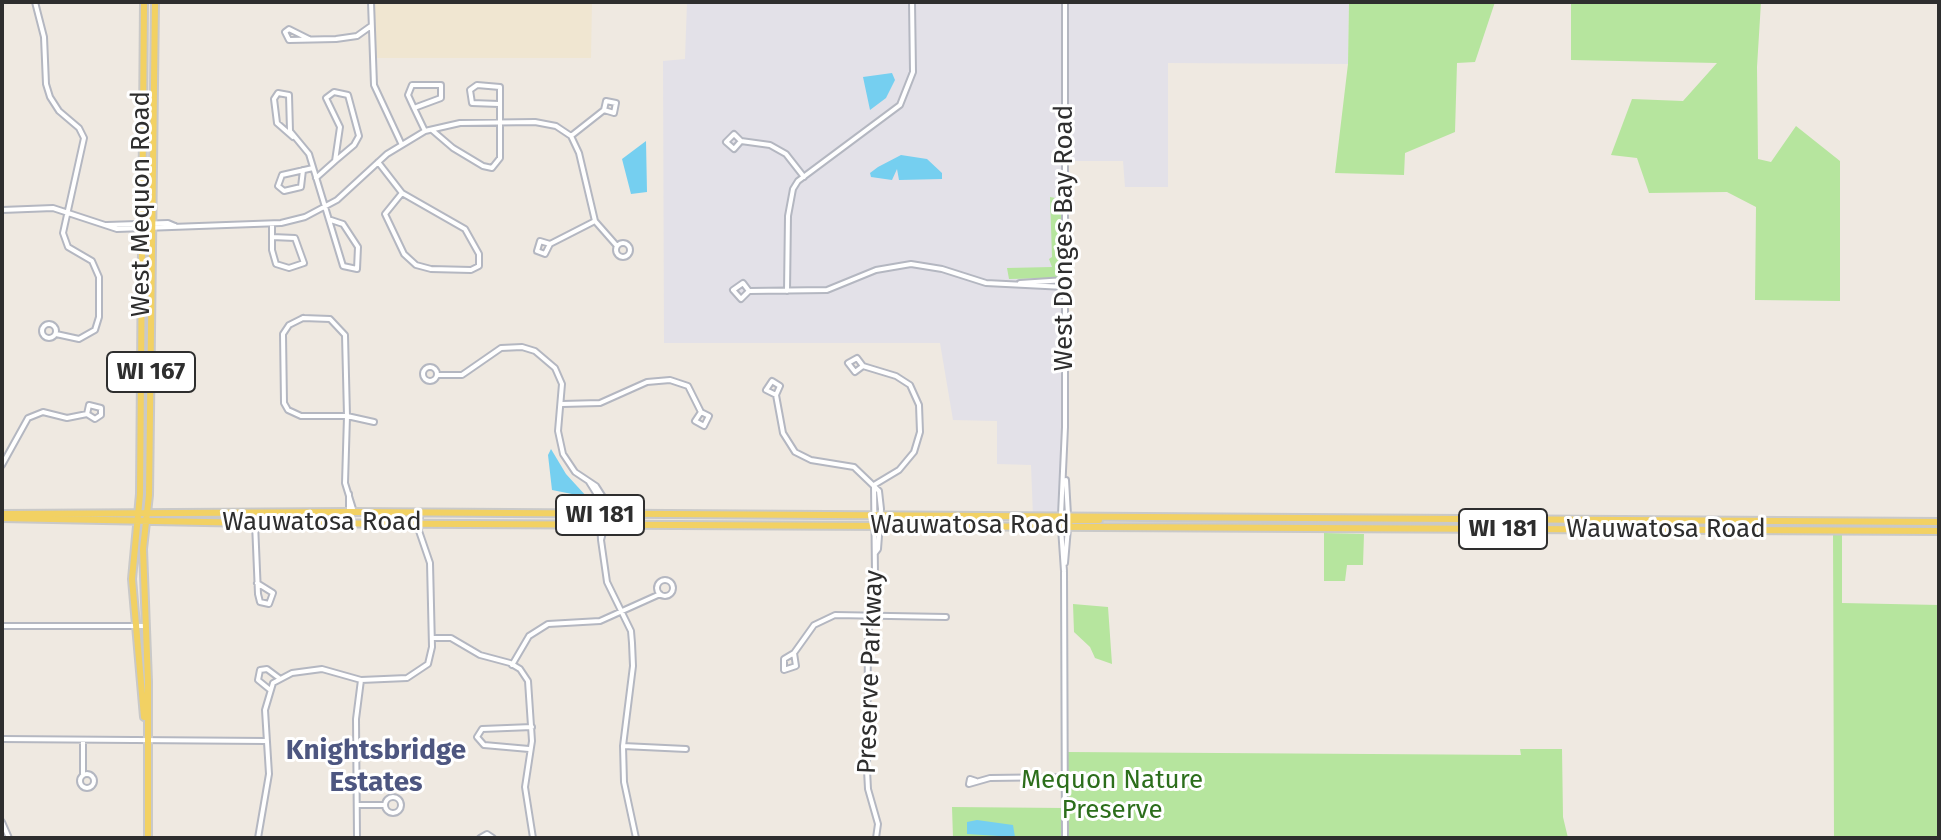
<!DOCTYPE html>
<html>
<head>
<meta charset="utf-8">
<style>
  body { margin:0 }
  #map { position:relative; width:1941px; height:840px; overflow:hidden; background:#efe9e1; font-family:"Fira Sans",sans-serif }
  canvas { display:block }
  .frame { position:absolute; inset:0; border:4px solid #2e2e2e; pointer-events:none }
</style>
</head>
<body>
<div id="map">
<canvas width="1941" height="840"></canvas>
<div class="frame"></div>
</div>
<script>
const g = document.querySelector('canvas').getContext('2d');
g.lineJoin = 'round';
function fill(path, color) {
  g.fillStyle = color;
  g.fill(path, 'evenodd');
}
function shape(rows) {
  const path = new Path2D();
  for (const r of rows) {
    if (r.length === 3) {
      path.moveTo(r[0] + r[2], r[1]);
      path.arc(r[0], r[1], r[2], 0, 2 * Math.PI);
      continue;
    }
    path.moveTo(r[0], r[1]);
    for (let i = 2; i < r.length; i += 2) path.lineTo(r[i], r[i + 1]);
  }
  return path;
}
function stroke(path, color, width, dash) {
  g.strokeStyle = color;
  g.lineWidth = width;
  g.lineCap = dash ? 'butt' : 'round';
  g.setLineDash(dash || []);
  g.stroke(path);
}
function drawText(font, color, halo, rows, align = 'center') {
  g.font = font + ' "Fira Sans",sans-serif';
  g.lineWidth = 6;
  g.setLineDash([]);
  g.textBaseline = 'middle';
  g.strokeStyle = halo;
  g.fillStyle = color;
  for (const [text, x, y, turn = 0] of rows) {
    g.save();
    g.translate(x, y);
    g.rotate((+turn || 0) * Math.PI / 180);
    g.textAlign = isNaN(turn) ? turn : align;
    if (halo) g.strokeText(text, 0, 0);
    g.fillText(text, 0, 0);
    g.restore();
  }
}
fill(shape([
  [687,2,1349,2,1348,64,1168,63,1168,187,1125,187,1123,161,1065,161,1064,474,1068,516,1033,516,1031,465,997,464,997,421,953,420,940,343,664,343,663,61,685,59]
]), '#e3e1e8');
fill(shape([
  [371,2,592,2,591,58,371,58]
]), '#f0e6d1');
fill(shape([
  [1349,2,1495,2,1475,62,1457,63,1455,132,1405,153,1404,175,1335,173,1348,64],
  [1571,2,1761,2,1757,67,1758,159,1771,162,1796,126,1840,161,1840,301,1755,300,1756,207,1727,192,1649,193,1637,158,1611,155,1632,99,1683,101,1717,63,1571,60],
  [1050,197,1061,199,1061,275,1055,278,1009,279,1007,268,1052,267,1049,259,1052,257],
  [1833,530,1842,531,1842,603,1939,605,1939,838,1834,838],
  [1324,533,1364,534,1363,565,1347,565,1345,581,1324,581],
  [1073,604,1108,607,1112,664,1095,658,1090,647,1074,632],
  [1520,749,1562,749,1563,817,1568,838,1068,838,1068,752,1521,755],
  [952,807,1063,808,1063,838,953,838]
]), '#b6e59e');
fill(shape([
  [892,73,895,80,886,98,870,110,863,77],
  [646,141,647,192,631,194,622,159],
  [901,155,927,159,942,173,942,179,899,180,897,169,892,180,871,177,870,173,878,167],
  [551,449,566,474,587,497,552,490,548,455],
  [977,820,1013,825,1015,837,967,834,967,822]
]), '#75cff0');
const minor = shape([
  [35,2,44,37,46,84,50,97,59,111,79,128,84,138,63,233,68,247,92,261,99,277,99,317,95,330,79,339,56,334],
  [371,2,374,85,401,143],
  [309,39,289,29,285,32,289,40,336,39,357,36,371,26],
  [414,108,408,95,412,85,441,85,441,98,414,108,425,131],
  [432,130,453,148,483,166,492,168,500,158,500,87,477,85,470,90,472,103,499,104],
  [571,136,604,110,606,101,616,103,614,113,604,110],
  [293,137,277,123,274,99,278,93,289,95,290,131,309,154,343,266,357,269,358,247,343,224,331,220],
  [741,141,734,149,726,142,734,134,741,141,770,145,786,154,804,177],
  [378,162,402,193,385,214,404,254,416,265,431,269,471,270,479,266,479,254,465,229,402,193],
  [303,170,301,187,284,191,278,186,282,175,313,168],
  [316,178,335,161,354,145,359,136,348,95,334,92,326,98,340,127,335,161],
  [2,210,53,208,117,229,281,223,305,217,337,200,387,154,425,131,460,123,535,122,556,126,571,136,579,153,595,221,617,246],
  [272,224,272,250,276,264,289,268,304,263,295,238,272,237],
  [107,225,168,223,175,226],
  [623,250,7],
  [550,244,540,241,537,251,545,254,550,244,595,221],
  [1020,283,1065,280],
  [749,291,743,283,733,290,741,299,749,291,827,290,876,270,911,264,942,269,986,283,1065,287],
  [787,291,788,216,793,189,798,181,900,105,913,72,912,2],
  [303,318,330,319,345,335,347,416,301,416,288,410,284,403,283,334,289,325,303,318],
  [49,331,7],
  [863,366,855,372,848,363,857,358,863,366,896,376,910,385,919,405,920,432,914,452,899,470,874,485],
  [430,374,7],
  [437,375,462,375,501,348,522,347,535,351,555,368,562,384,558,431,563,454,575,472,596,486,603,497,605,525,601,540,599,498,589,482],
  [776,395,766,390,772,381,780,386,776,395,783,433,795,452,811,460,854,467,879,491,881,509,878,549,875,553],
  [562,404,600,403,647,382,670,380,688,386,701,412,709,416,704,426,695,421,701,412],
  [2,465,28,418,43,412,67,418,87,414,95,419,101,415,101,408,89,405,87,414],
  [1066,480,1068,515],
  [874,485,875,574,868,639,867,770,868,789,878,824,876,838],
  [349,510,349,494],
  [1061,515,1065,427,1065,2],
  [350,522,353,509,345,483,347,416,374,422],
  [255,523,258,594,260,602,269,604,273,593,257,583],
  [1061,528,1064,571],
  [601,540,607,582,631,631,632,643,633,666,623,746,624,782,636,838],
  [1065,563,1068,528],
  [1064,572,1065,838],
  [665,588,8],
  [2,626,146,626],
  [432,638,451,638,480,655,510,663,520,669,528,681,532,741,525,787,533,838],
  [794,653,796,666,784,670,784,659,794,653,814,625,835,615,946,617],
  [512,665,529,636,548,624,600,621,660,594],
  [269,689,258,680,260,670,267,669,279,678],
  [2,739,266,741],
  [623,746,686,749],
  [529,749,484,745,477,737,482,729,532,727],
  [87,781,7],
  [83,774,83,740],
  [976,781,970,779,969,784,990,778,1065,777],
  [393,805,8],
  [357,805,385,805],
  [2,822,9,838],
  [258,838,269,774,265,710,273,683,292,673,322,669,361,680,407,678,428,664,432,647,430,563,419,531,420,513],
  [357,838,356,719,361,680],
  [480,838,487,834,493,838]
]);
const major = shape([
  [144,2,140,494,132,579,144,717],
  [2,514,350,512,1939,522],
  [2,518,255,523,1939,531],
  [1026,525,1066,519],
  [1061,526,1072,520,1099,520],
  [148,838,148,682,143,549,149,495,155,2]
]);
stroke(minor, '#b4b7c1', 8);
stroke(major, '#c9c9c9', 10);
stroke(minor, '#fff', 4);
stroke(major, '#f2d163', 6);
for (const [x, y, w] of [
  [151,372,88],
  [600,515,88],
  [1503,529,88]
]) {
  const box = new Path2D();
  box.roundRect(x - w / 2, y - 20, w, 40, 6);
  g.fillStyle = '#fff';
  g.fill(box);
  stroke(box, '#2e2e2e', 2);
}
drawText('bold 24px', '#2e2e2e', null, [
  ["WI 167",151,372],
  ["WI 181",600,515],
  ["WI 181",1503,529]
]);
drawText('26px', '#2e2e2e', '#fff', [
  ["West Mequon Road",142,204,-90],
  ["West Donges Bay Road",1065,238,-90],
  ["Wauwatosa Road",322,523],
  ["Wauwatosa Road",970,526],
  ["Wauwatosa Road",1666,530],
  ["Preserve Parkway",871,672,-88]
]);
drawText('26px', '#2c6e1b', '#fff', [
  ["Mequon Nature",1112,781],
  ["Preserve",1112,811]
]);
drawText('bold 28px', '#4d5680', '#fff', [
  ["Knightsbridge",376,751],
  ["Estates",376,783]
]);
</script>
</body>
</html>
